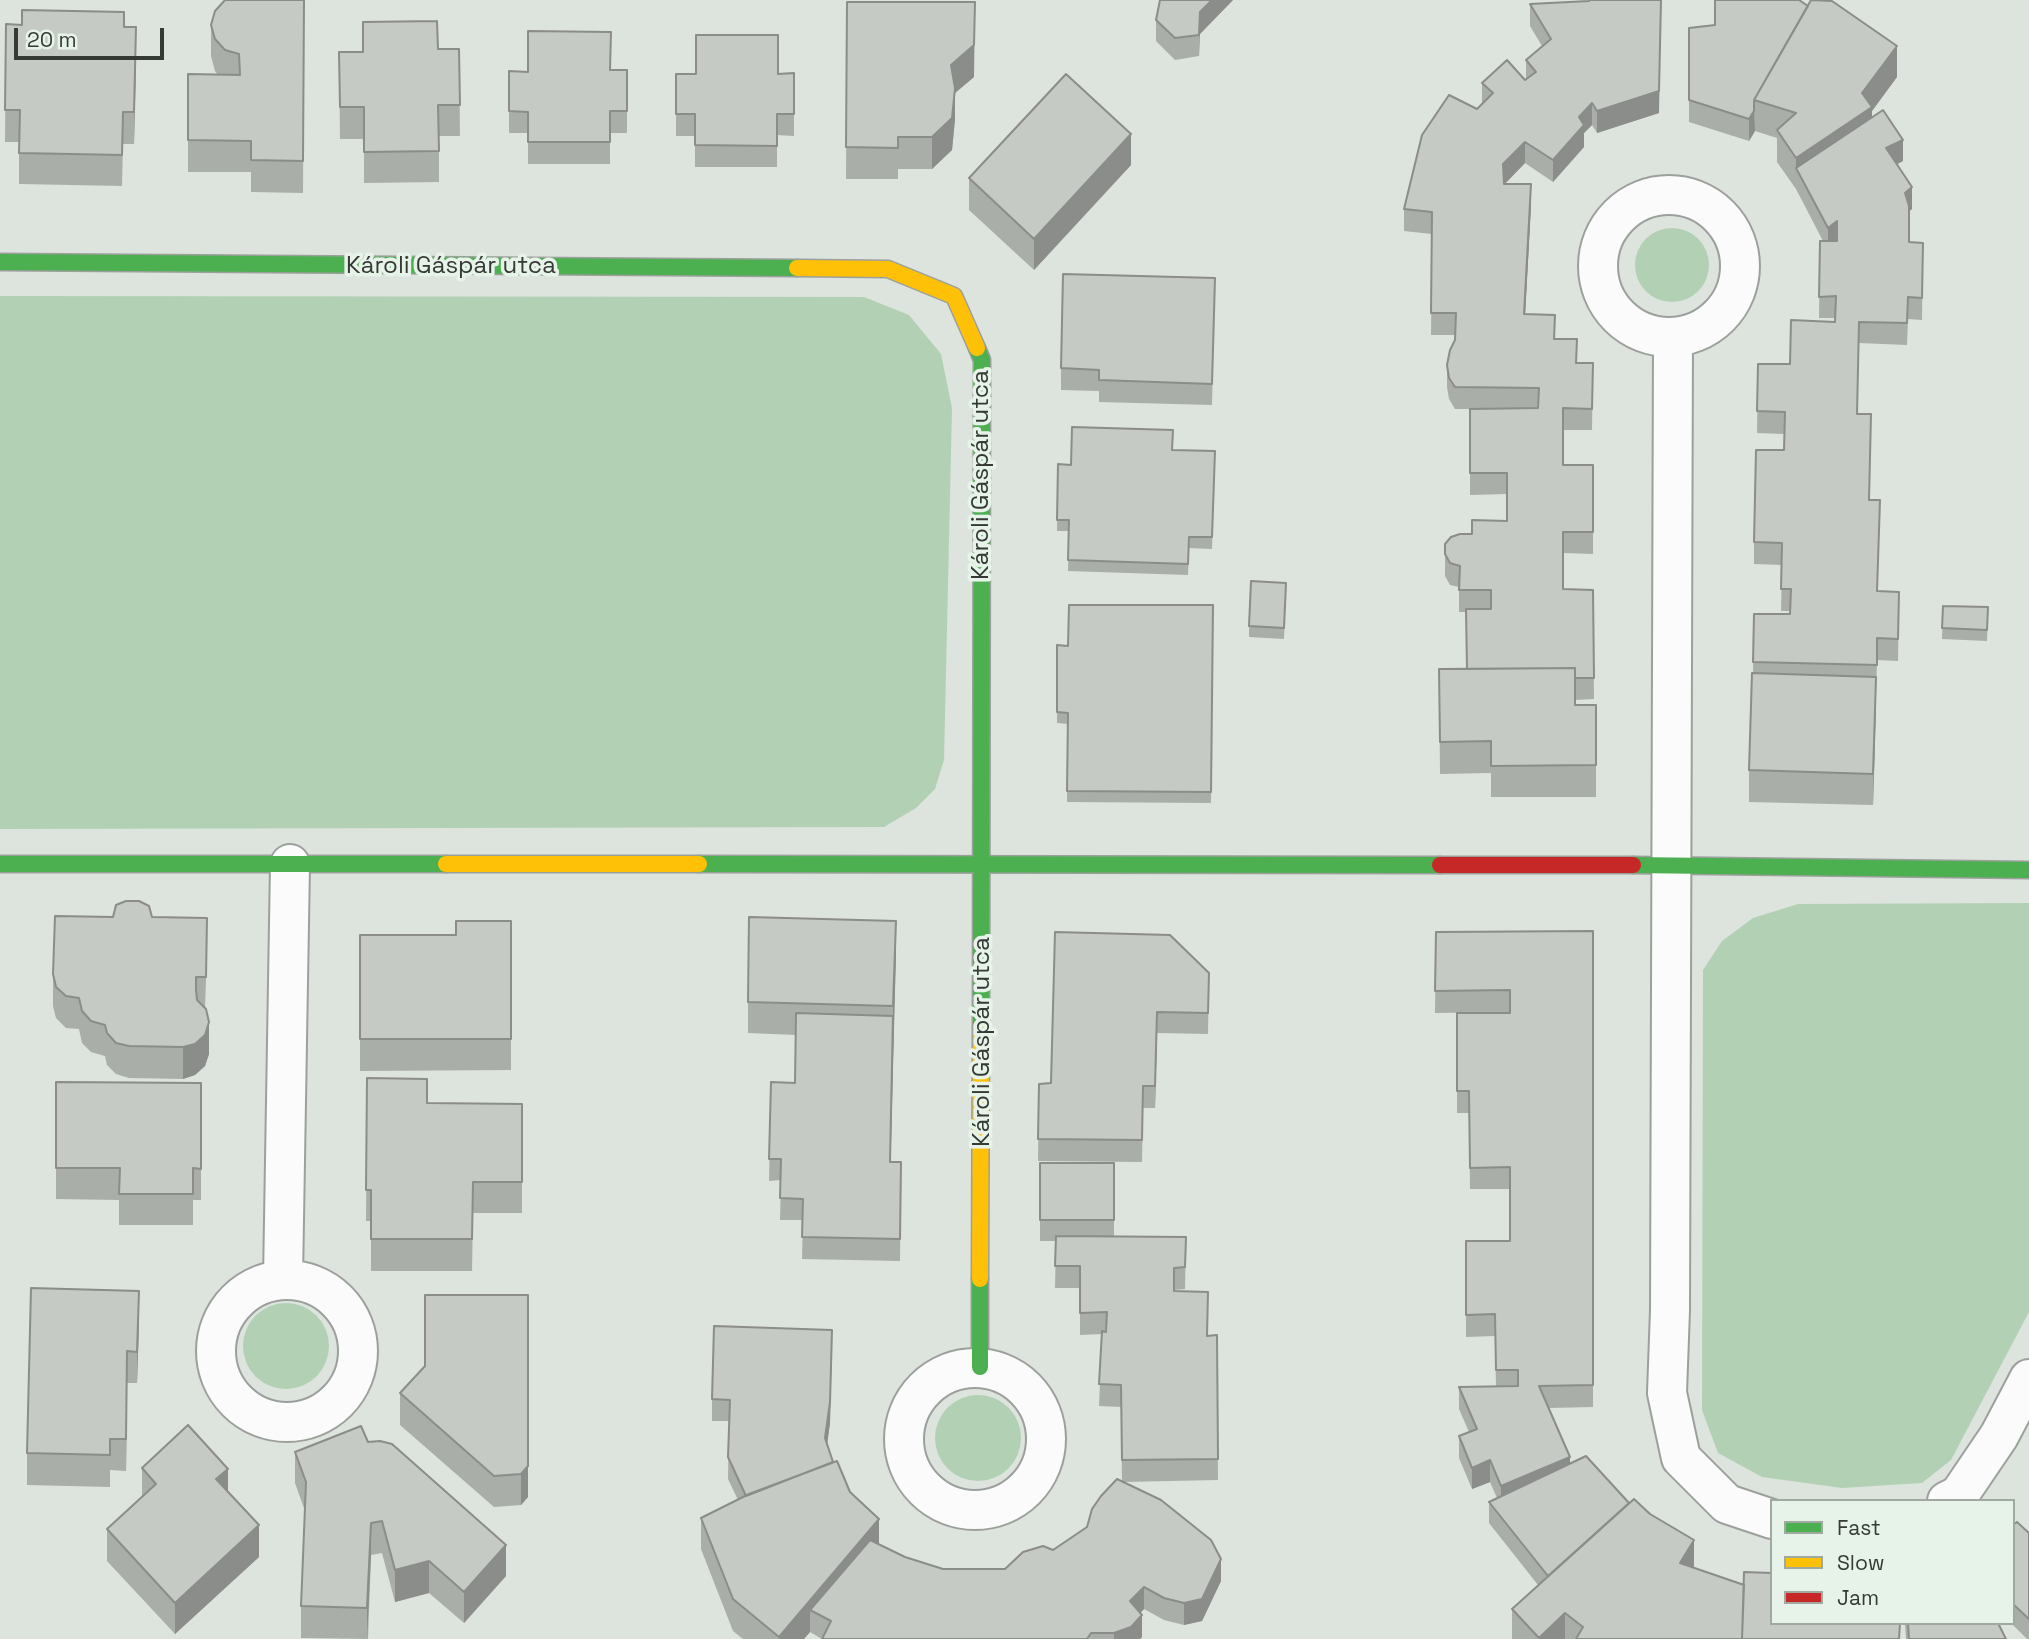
<!DOCTYPE html>
<html>
<head>
<meta charset="utf-8">
<style>
  body { margin:0 }
  #map { position:relative; width:2029px; height:1639px; overflow:hidden; background:#dde3dd; font-family:"Space Grotesk",sans-serif }
  canvas { display:block }
  .legend { position:absolute; left:1770px; top:1499px; width:245px; height:126px; box-sizing:border-box; background:#e7f3e8; border:2px solid #a0a9a0; margin:0; padding:9px 12px; list-style:none; font-size:21px; color:#353a35 }
  .legend li { display:flex; align-items:center; gap:14px; height:35px }
  .legend b { width:35px; border:2px solid #a0a9a0 }
  .scale { position:absolute; left:14px; top:28px; width:150px; height:32px; box-sizing:border-box; border:4px solid #353a35; border-top:0; padding-left:9px; font-size:21px; line-height:24px; white-space:nowrap; color:#353a35; -webkit-text-stroke:5px #e7f3e8; paint-order:stroke }
</style>
</head>
<body>
<div id="map">
<canvas width="2029" height="1639"></canvas>
<ul class="legend">
<li><b style="height:9px;background:#4caf50"></b>Fast</li>
<li><b style="height:9px;background:#ffc107"></b>Slow</li>
<li><b style="height:9px;background:#c62828"></b>Jam</li>
</ul>
<div class="scale">20 m</div>
</div>
<script>
const g = document.querySelector('canvas').getContext('2d');
g.lineJoin = 'round';
function fill(path, color) {
  g.fillStyle = color;
  g.fill(path, 'evenodd');
}
function shape(rows) {
  const path = new Path2D();
  for (const r of rows) {
    if (r.length === 3) {
      path.moveTo(r[0] + r[2], r[1]);
      path.arc(r[0], r[1], r[2], 0, 2 * Math.PI);
      continue;
    }
    path.moveTo(r[0], r[1]);
    for (let i = 2; i < r.length; i += 2) path.lineTo(r[i], r[i + 1]);
  }
  return path;
}
function stroke(path, color, width, dash) {
  g.strokeStyle = color;
  g.lineWidth = width;
  g.lineCap = dash ? 'butt' : 'round';
  g.setLineDash(dash || []);
  g.stroke(path);
}
function drawText(font, color, halo, rows, align = 'center') {
  g.font = font + ' "Space Grotesk",sans-serif';
  g.lineWidth = 7;
  g.setLineDash([]);
  g.textBaseline = 'middle';
  g.strokeStyle = halo;
  g.fillStyle = color;
  for (const [text, x, y, turn = 0] of rows) {
    g.save();
    g.translate(x, y);
    g.rotate((+turn || 0) * Math.PI / 180);
    g.textAlign = isNaN(turn) ? turn : align;
    if (halo) g.strokeText(text, 0, 0);
    g.fillText(text, 0, 0);
    g.restore();
  }
}
fill(shape([
  [1672,265,37],
  [0,296,864,297,909,315,941,354,952,408,944,760,935,789,916,808,884,827,0,829],
  [2029,903,2029,1312,1951,1460,1922,1483,1842,1488,1762,1477,1718,1453,1702,1410,1703,970,1722,941,1753,918,1798,904],
  [286,1346,43],
  [978,1438,43]
]), '#b2d1b4');
const street = shape([
  [1669,266,71],
  [1673,338,1670,1310,1667,1393,1681,1458,1727,1504,1772,1519],
  [283,1279,290,864],
  [287,1351,71],
  [975,1439,71],
  [1947,1501,1959,1495,1999,1436,2029,1379]
]);
const fast = shape([
  [0,262,797,268],
  [977,348,982,360,981,1027],
  [0,864,446,864],
  [699,864,1440,865],
  [1633,865,2029,870],
  [980,1367,980,1279]
]);
const slow = shape([
  [797,268,888,269,954,296,977,348],
  [446,864,699,864],
  [980,1279,981,1027]
]);
const jam = shape([
  [1440,865,1633,865]
]);
stroke(street, '#9ca09c', 42);
stroke(fast, '#9ca09c', 19);
stroke(slow, '#9ca09c', 19);
stroke(jam, '#9ca09c', 19);
stroke(street, '#fafbfa', 38);
stroke(fast, '#4caf50', 16);
stroke(slow, '#ffc107', 16);
stroke(jam, '#c62828', 16);
fill(shape([
  [304,0,303,193,251,192,251,172,188,172,188,74,218,75,215,71,211,56,211,25],
  [1160,0,1233,0,1200,34,1199,56,1175,60,1156,41,1156,20],
  [847,2,974,77,955,93,955,119,952,150,932,169,898,169,898,179,846,179],
  [1530,4,1659,113,1597,133,1592,125,1584,133,1584,147,1553,182,1525,163,1504,184,1531,206,1525,314,1555,339,1577,363,1593,363,1592,430,1563,430,1563,465,1593,465,1593,554,1563,553,1563,589,1593,590,1594,699,1575,700,1575,705,1596,705,1596,797,1491,797,1491,773,1440,774,1439,669,1466,669,1466,612,1459,612,1459,587,1450,585,1445,576,1445,544,1507,521,1507,494,1470,495,1470,409,1455,409,1449,399,1447,387,1447,365,1455,340,1455,335,1431,335,1432,234,1404,231,1404,209,1477,109,1482,104,1482,83,1526,79,1526,60,1542,46,1530,26],
  [363,22,438,49,459,49,460,136,439,136,439,182,364,183,364,139,340,139,339,52,363,52],
  [6,24,124,27,136,59,134,144,123,144,122,186,19,184,19,142,5,142],
  [1689,28,1897,77,1872,111,1872,117,1903,161,1897,164,1912,209,1909,211,1909,242,1923,243,1922,320,1908,319,1907,345,1859,343,1857,414,1869,500,1878,591,1899,592,1898,661,1877,660,1873,805,1749,802,1749,770,1753,673,1754,614,1790,614,1790,611,1781,611,1782,565,1754,564,1754,542,1784,450,1784,434,1757,433,1758,364,1790,364,1835,322,1835,318,1819,318,1820,241,1823,241,1796,189,1777,162,1777,138,1755,131,1749,141,1689,122],
  [627,70,627,133,610,133,610,164,528,164,528,133,509,133,509,111,528,72],
  [676,74,778,74,794,95,794,136,777,135,777,167,695,167,695,136,676,136],
  [1131,165,1034,270,969,210,969,178],
  [1215,278,1212,405,1099,402,1099,391,1061,390,1061,368],
  [1172,450,1215,451,1212,549,1189,548,1188,575,1068,571,1069,531,1057,531,1058,464,1071,465],
  [1286,594,1284,639,1249,637,1249,626],
  [1213,605,1211,803,1067,802,1068,724,1057,723,1057,645,1068,646],
  [1943,606,1988,607,1987,641,1942,639],
  [152,917,207,950,205,1009,209,1054,205,1066,195,1075,183,1079,129,1078,116,1074,107,1065,105,1056,91,1052,82,1043,79,1029,66,1028,56,1018,53,1006,53,974],
  [511,921,511,1070,360,1071,360,935,456,935],
  [1593,931,1593,1407,1549,1408,1570,1463,1629,1503,1694,1568,1744,1584,1900,1623,1900,1639,1512,1639,1512,1609,1538,1585,1489,1523,1489,1502,1497,1498,1490,1482,1472,1489,1459,1458,1459,1436,1469,1432,1459,1409,1459,1387,1496,1387,1495,1336,1466,1337,1466,1241,1510,1241,1510,1189,1470,1189,1469,1113,1457,1113,1457,1013,1510,1013,1510,1012,1435,1013,1436,932],
  [896,952,890,1162,901,1162,900,1261,802,1259,803,1220,780,1220,781,1180,769,1181,771,1082,795,1083,796,1035,748,1033,748,1002],
  [1209,973,1208,1034,1157,1033,1155,1108,1143,1108,1142,1162,1038,1161,1039,1084,1051,1083],
  [367,1078,427,1103,522,1104,522,1213,473,1213,472,1271,371,1271,371,1221,366,1221],
  [56,1082,201,1083,201,1200,193,1200,193,1225,119,1225,119,1200,56,1199],
  [1040,1163,1114,1163,1114,1237,1186,1237,1185,1289,1174,1290,1174,1291,1208,1336,1217,1335,1218,1480,1123,1482,1221,1581,1202,1621,1184,1625,1164,1620,1144,1609,1140,1613,1142,1637,1140,1639,822,1639,810,1632,804,1639,743,1639,733,1631,701,1549,701,1518,738,1500,728,1479,729,1421,712,1421,712,1399,832,1351,830,1423,827,1444,833,1462,879,1544,905,1557,943,1569,1005,1569,1053,1550,1087,1527,1122,1482,1121,1407,1099,1406,1102,1334,1080,1335,1080,1288,1055,1288,1056,1241,1040,1241],
  [528,1295,528,1497,521,1505,494,1507,400,1425,400,1393,425,1366],
  [139,1323,137,1383,127,1383,126,1471,110,1470,110,1487,27,1485,27,1453],
  [368,1442,506,1576,464,1623,429,1593,395,1602,382,1553,371,1555,368,1639,301,1638,301,1606,305,1511,295,1483,295,1452],
  [142,1468,228,1492,259,1557,175,1634,107,1561,107,1529,142,1497],
  [2013,1525,2029,1533,2029,1639,2027,1639,2011,1623,2013,1623],
  [1905,1623,1998,1623,2006,1639,1906,1639]
]), '#a9aea9');
fill(shape([
  [1212,0,1233,0,1200,34,1199,56,1200,12],
  [975,2,974,77,955,93,955,119,952,150,932,169,932,137,951,65],
  [1661,9,1659,113,1597,133,1597,111],
  [136,27,136,59,134,144,134,112],
  [1897,46,1897,77,1872,111,1872,139,1796,168,1796,158,1862,93],
  [1592,103,1592,125,1584,133,1584,147,1553,182,1553,160,1579,117],
  [1754,111,1755,131,1749,141,1749,119],
  [1131,134,1131,165,1034,270,1034,239],
  [1903,140,1903,161,1886,170,1886,148],
  [1525,142,1525,163,1503,186,1503,164],
  [1531,184,1531,206,1524,336,1524,314],
  [1912,187,1912,209,1905,215,1905,193],
  [1837,221,1837,243,1828,250,1828,228],
  [1876,677,1876,708,1873,805,1873,774],
  [896,921,896,952,890,1183,893,1006],
  [1157,1012,1157,1033,1155,1108,1155,1086],
  [209,1022,209,1054,205,1066,195,1075,183,1079,183,1047],
  [139,1291,139,1323,137,1383,137,1352],
  [832,1330,830,1423,825,1460,825,1438],
  [127,1351,127,1383,126,1471,126,1439],
  [1570,1457,1570,1478,1501,1508,1501,1486],
  [1490,1460,1490,1482,1472,1489,1472,1468],
  [528,1466,528,1497,521,1505,521,1474],
  [228,1469,228,1500,216,1479],
  [879,1519,879,1551,810,1610,810,1632,804,1639,779,1639,779,1637],
  [371,1523,371,1555,367,1639,367,1608],
  [259,1525,259,1557,175,1634,175,1603],
  [1694,1540,1694,1572,1680,1563],
  [506,1545,506,1576,464,1623,464,1592],
  [1221,1559,1221,1581,1202,1621,1184,1625,1184,1603],
  [429,1561,429,1593,395,1602,395,1570],
  [1144,1587,1144,1609,1130,1623,1130,1601],
  [1565,1613,1565,1639,1539,1639,1539,1638],
  [1142,1615,1142,1637,1140,1639,1114,1639,1114,1633]
]), '#8a8d8a');
const building = shape([
  [225,0,304,0,303,161,251,160,251,141,188,140,188,74,240,75,239,54,225,50,215,39,211,25,215,11,225,0],
  [1160,0,1212,0,1200,12,1199,35,1175,38,1156,20,1160,0],
  [1589,0,1661,0,1659,91,1597,111,1592,103,1579,117,1584,125,1553,160,1525,142,1503,164,1504,184,1531,184,1524,314,1555,315,1554,339,1577,339,1576,363,1593,363,1592,409,1563,408,1563,465,1593,465,1593,532,1563,532,1563,589,1593,590,1594,678,1575,678,1575,668,1467,669,1466,609,1491,609,1491,590,1459,590,1460,566,1450,563,1445,554,1445,544,1451,537,1460,534,1472,534,1472,520,1507,521,1507,473,1470,473,1470,409,1538,408,1539,388,1455,387,1449,378,1447,365,1450,350,1455,340,1456,313,1431,313,1432,212,1404,209,1422,135,1449,95,1477,109,1493,93,1482,83,1507,60,1525,80,1536,72,1526,60,1551,39,1530,4,1589,1,1589,0],
  [1715,0,1799,0,1808,6,1754,100,1754,111,1749,119,1689,100,1689,28,1715,25,1715,0],
  [1811,0,1832,1,1897,46,1862,93,1872,107,1796,158,1777,130,1796,113,1754,100,1811,0],
  [847,2,975,2,974,45,951,65,955,88,952,118,932,137,898,137,898,148,846,147,847,2],
  [22,10,124,12,124,27,136,27,134,112,123,112,122,155,19,153,20,110,5,110,6,24,22,25,22,10],
  [437,21,438,49,459,49,460,105,438,105,439,151,364,152,364,107,340,107,339,52,363,52,363,22,437,21],
  [528,31,611,32,610,70,627,70,627,111,610,111,610,142,528,142,528,112,509,111,509,71,528,72,528,31],
  [696,35,778,35,778,74,794,73,794,114,777,114,777,146,695,145,695,114,676,114,676,74,696,74,696,35],
  [1066,74,1131,134,1034,239,969,178,1066,74],
  [1883,110,1903,140,1886,148,1912,187,1905,193,1909,206,1909,242,1923,243,1922,298,1908,297,1907,323,1859,322,1857,414,1871,414,1869,500,1880,500,1877,591,1899,592,1898,639,1877,638,1877,665,1753,662,1754,614,1790,614,1791,589,1781,589,1782,543,1754,542,1756,450,1784,450,1785,412,1757,411,1758,364,1790,364,1791,320,1835,322,1836,296,1819,297,1820,241,1837,241,1837,221,1828,228,1796,168,1883,110],
  [1063,274,1215,278,1212,384,1099,380,1099,370,1061,368,1063,274],
  [1072,427,1173,430,1172,450,1215,451,1212,537,1189,537,1188,564,1068,560,1069,520,1057,520,1058,464,1071,465,1072,427],
  [1251,581,1286,583,1284,628,1249,626,1251,581],
  [1069,605,1213,605,1211,792,1067,791,1068,713,1057,712,1057,645,1068,646,1069,605],
  [1943,606,1988,607,1987,630,1942,628,1943,606],
  [1575,668,1575,705,1596,705,1596,765,1491,766,1491,741,1440,742,1439,669,1575,668],
  [1752,673,1876,677,1873,774,1749,770,1752,673],
  [126,901,139,901,149,906,152,917,207,918,206,977,196,977,196,990,197,1000,206,1009,209,1022,205,1035,195,1044,183,1047,129,1046,116,1043,107,1033,105,1025,91,1021,82,1011,79,998,66,996,56,987,53,974,55,916,113,917,116,905,126,901],
  [749,917,896,921,893,1006,748,1002,749,917],
  [456,921,511,921,511,1039,360,1039,360,935,456,935,456,921],
  [1593,931,1593,1385,1539,1386,1570,1457,1501,1486,1490,1460,1472,1468,1459,1436,1477,1429,1459,1387,1518,1386,1518,1370,1496,1370,1495,1314,1466,1315,1466,1241,1510,1241,1510,1167,1470,1168,1469,1091,1457,1091,1457,1013,1510,1013,1510,990,1435,991,1436,932,1593,931],
  [1055,932,1170,935,1209,973,1208,1013,1157,1012,1155,1086,1143,1086,1142,1140,1038,1139,1039,1084,1051,1083,1055,932],
  [796,1013,893,1016,890,1162,901,1162,900,1239,802,1237,803,1199,780,1198,781,1159,769,1159,771,1082,795,1083,796,1013],
  [367,1078,427,1079,427,1103,522,1104,522,1182,473,1182,472,1239,371,1239,371,1190,366,1190,367,1078],
  [56,1082,201,1083,201,1169,193,1168,193,1194,119,1194,120,1168,56,1168,56,1082],
  [1040,1163,1114,1163,1114,1220,1040,1220,1040,1163],
  [1056,1236,1186,1237,1185,1267,1174,1268,1174,1291,1208,1292,1207,1336,1217,1335,1218,1459,1122,1460,1121,1385,1099,1384,1102,1331,1106,1332,1107,1312,1080,1313,1080,1266,1055,1266,1056,1236],
  [31,1288,139,1291,137,1352,127,1351,126,1439,110,1439,110,1455,27,1453,31,1288],
  [425,1295,528,1295,528,1466,521,1474,494,1476,400,1393,425,1366,425,1295],
  [714,1326,832,1330,830,1402,825,1438,833,1462,746,1496,728,1457,730,1400,712,1399,714,1326],
  [188,1425,228,1469,216,1479,259,1525,175,1603,107,1529,156,1484,142,1468,188,1425],
  [361,1426,368,1442,380,1441,392,1444,506,1545,464,1592,429,1561,395,1570,382,1521,371,1523,367,1608,301,1606,306,1482,295,1452,361,1426],
  [1586,1456,1629,1503,1548,1576,1489,1502,1586,1456],
  [837,1461,850,1492,879,1519,779,1637,733,1599,701,1518,749,1494,837,1461],
  [1117,1479,1161,1500,1211,1540,1221,1559,1202,1599,1184,1603,1164,1598,1144,1587,1130,1601,1142,1615,1131,1627,1114,1633,1091,1633,1087,1639,822,1639,831,1621,810,1610,870,1540,905,1557,943,1569,1005,1569,1023,1552,1043,1546,1053,1550,1087,1527,1092,1509,1101,1496,1117,1479],
  [1634,1499,1650,1514,1694,1540,1680,1563,1744,1585,1742,1639,1576,1639,1583,1627,1565,1613,1539,1638,1512,1609,1634,1499],
  [2017,1522,2029,1533,2029,1619,2013,1604,2013,1525,2017,1522],
  [1744,1572,1772,1573,1772,1623,1900,1623,1899,1639,1742,1639,1744,1572],
  [1908,1623,1998,1623,2006,1639,1909,1639,1908,1623]
]);
fill(building, '#c5cac5');
stroke(building, '#8a8d8a', 2);
drawText('24px', '#353a35', '#e7f3e8', [
  ["Károli Gáspár utca",451,266],
  ["Károli Gáspár utca",981,475,-90],
  ["Károli Gáspár utca",982,1042,-90]
]);
</script>
</body>
</html>
